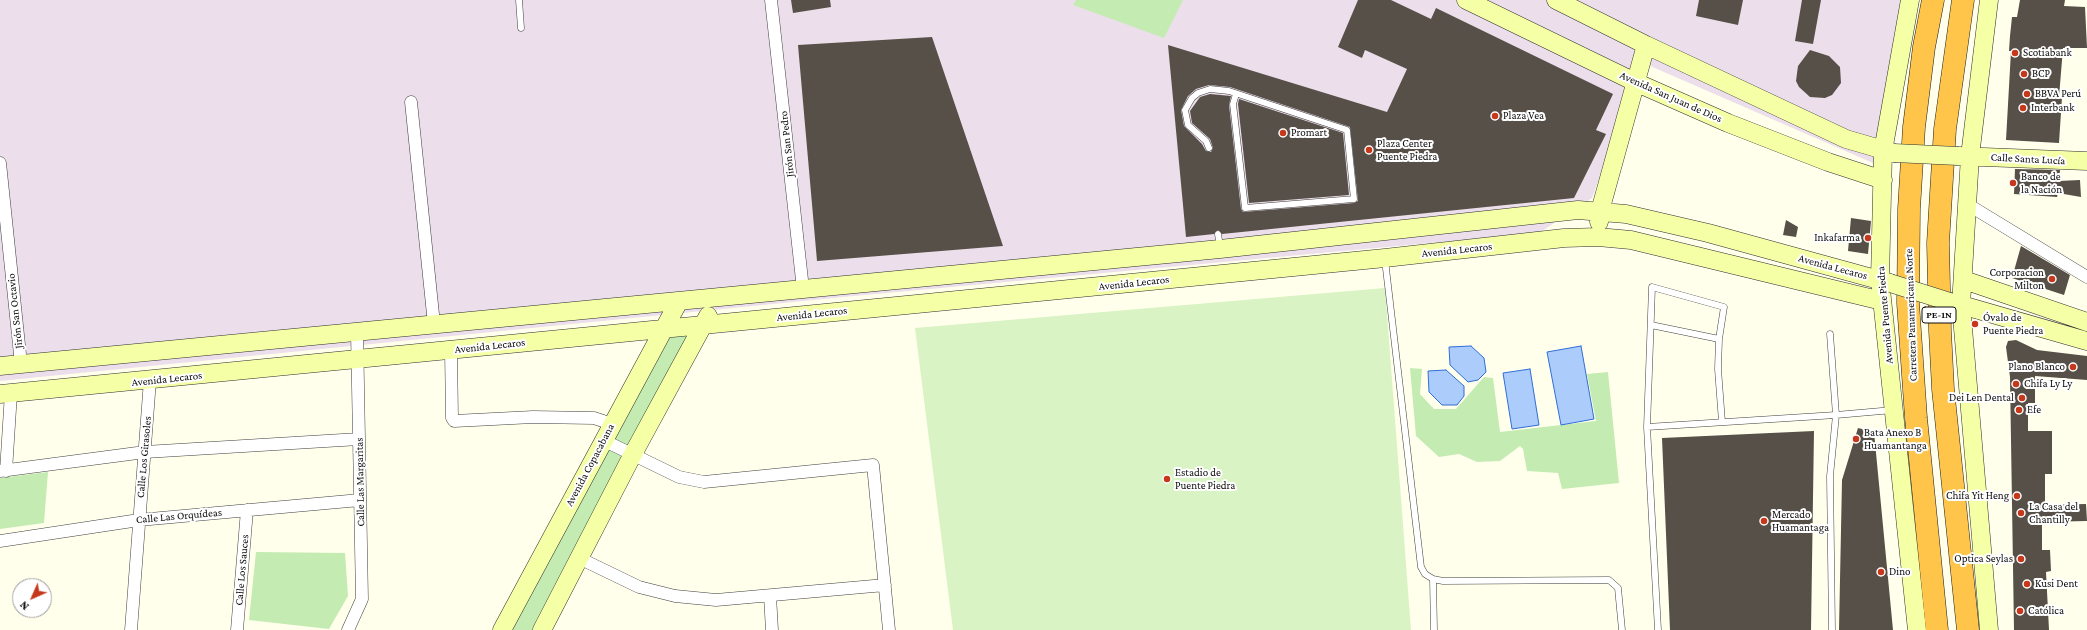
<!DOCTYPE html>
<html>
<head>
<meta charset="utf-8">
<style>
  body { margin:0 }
  #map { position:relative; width:2087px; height:630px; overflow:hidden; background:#ffffeb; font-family:"Crimson Pro",serif }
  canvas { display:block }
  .north { position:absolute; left:12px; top:578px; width:40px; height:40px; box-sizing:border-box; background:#fff; border:1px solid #9e9e9e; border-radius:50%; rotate:225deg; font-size:11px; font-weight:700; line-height:16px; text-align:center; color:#0c0c0c }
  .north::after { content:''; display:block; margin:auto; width:14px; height:18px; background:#c6381b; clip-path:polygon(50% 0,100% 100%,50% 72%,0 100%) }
</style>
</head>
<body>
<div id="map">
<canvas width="2087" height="630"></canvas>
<div class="north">N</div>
</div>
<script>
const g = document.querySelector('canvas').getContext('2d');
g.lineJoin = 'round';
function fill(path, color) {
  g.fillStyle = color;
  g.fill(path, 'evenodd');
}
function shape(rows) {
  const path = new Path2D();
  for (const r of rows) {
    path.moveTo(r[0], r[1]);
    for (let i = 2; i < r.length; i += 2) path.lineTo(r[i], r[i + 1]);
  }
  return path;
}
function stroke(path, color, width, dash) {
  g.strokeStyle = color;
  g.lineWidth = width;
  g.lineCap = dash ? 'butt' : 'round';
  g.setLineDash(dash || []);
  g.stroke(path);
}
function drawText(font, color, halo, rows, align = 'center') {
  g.font = font + ' "Crimson Pro",serif';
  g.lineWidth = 4;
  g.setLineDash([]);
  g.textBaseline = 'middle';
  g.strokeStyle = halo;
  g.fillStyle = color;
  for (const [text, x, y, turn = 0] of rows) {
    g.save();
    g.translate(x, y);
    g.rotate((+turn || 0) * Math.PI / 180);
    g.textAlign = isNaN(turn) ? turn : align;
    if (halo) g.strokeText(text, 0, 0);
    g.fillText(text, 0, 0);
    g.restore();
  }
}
fill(shape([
  [0,0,1919,0,1889,170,1641,62,1592,198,1539,233,843,297,0,381]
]), '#ecdfeb');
fill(shape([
  [1076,0,1183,0,1164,38,1073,5],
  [699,328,631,451,607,438,667,332],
  [1410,368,1422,369,1420,394,1434,409,1456,409,1484,377,1493,378,1500,432,1596,421,1587,374,1608,372,1619,483,1562,489,1558,473,1527,471,1523,449,1520,446,1500,461,1477,462,1459,454,1439,457,1416,436],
  [605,445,628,456,536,630,508,630],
  [48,472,44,523,0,529,0,478],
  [256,552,345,553,348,596,329,629,249,620]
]), '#c4ecb2');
fill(shape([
  [1385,288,1411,630,953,630,915,328]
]), '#d9f3c5');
const water = shape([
  [1471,346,1484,358,1486,372,1478,380,1468,382,1450,365,1449,347,1471,346],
  [1581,346,1594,419,1561,425,1547,352,1581,346],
  [1530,369,1539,425,1512,429,1503,373,1530,369],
  [1446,370,1464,386,1464,396,1457,405,1442,405,1429,392,1428,371,1446,370]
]);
fill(water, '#acccfb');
stroke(water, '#2e6ed7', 1);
fill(shape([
  [791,0,830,0,831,7,793,13],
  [1358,0,1391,0,1431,19,1436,8,1613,94,1596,130,1606,134,1574,198,1222,234,1218,230,1214,234,1186,237,1168,45,1387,112,1407,69,1365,50,1362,58,1338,47],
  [1209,85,1230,87,1350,127,1358,201,1354,203,1243,212,1241,209,1229,105,1231,96,1210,94,1200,97,1190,111,1192,123,1210,139,1213,148,1211,152,1206,151,1202,144,1184,126,1181,110,1188,96,1196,89],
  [1699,0,1743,0,1738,25,1696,16],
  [1802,0,1821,0,1813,44,1795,41],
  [2020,0,2065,0,2064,6,2085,7,2087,48,2063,48,2059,97,2062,97,2059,143,2006,140,2011,51,2009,51,2010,36,2012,17,2017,17],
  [932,37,1003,246,817,261,798,45],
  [1810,50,1829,56,1840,67,1841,83,1832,95,1825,98,1810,97,1799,87,1796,81,1798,66],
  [1239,99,1343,133,1349,195,1249,203,1238,104],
  [2015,169,2060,170,2059,181,2080,180,2081,197,2058,193,2057,197,2014,194],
  [1851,218,1871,221,1868,254,1848,251],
  [1786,220,1798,227,1796,237,1783,235],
  [2021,246,2070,275,2064,295,2012,278],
  [2016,340,2037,350,2087,356,2087,380,2035,376,2035,403,2028,403,2028,431,2052,431,2052,474,2045,474,2045,505,2086,504,2087,521,2042,522,2042,550,2050,550,2051,571,2046,572,2049,630,2014,630,2010,377,2006,347,2008,341],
  [1858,428,1874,432,1893,630,1839,630,1842,480],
  [1814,431,1811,630,1670,630,1662,438]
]), '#565048');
const lane = shape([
  [519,0,521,28],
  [1209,148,1206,141,1188,125,1185,110,1192,98,1198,93,1210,89,1229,91,1347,130,1354,199,1245,208,1233,104,1236,94],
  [1218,234,1220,247],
  [1385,260,1421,567,1425,574,1433,579,1443,581,1609,580,1618,588,1622,630],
  [1651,325,1719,339],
  [1647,427,1836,415,1830,334],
  [1433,579,1434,630],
  [1658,630,1647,427,1652,287,1724,307,1719,339,1718,369,1722,422],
  [1832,630,1830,476,1836,415,1893,410]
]);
const street = shape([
  [771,0,803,289],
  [411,102,434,324],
  [0,163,21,364],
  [1967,204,2087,277],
  [451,350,452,418,454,421,533,417,594,418,612,424],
  [603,440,679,477,704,482,873,465,889,630],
  [0,471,145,452,359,439],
  [6,471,11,393],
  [0,541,139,520,360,500],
  [579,558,639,587,675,596,716,600,885,585],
  [770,596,772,630],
  [131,630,150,380],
  [237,630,247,510],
  [348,630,362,599,357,332]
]);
const secondary = shape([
  [1466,0,1635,82,1728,123,1828,162,1883,180],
  [1556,0,1646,45,1846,139,1894,153],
  [1910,0,1883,151,1880,280,1917,630],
  [1958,156,2087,161],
  [1599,222,1600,211,1646,45],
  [1964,280,2087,322],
  [1951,302,2087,341],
  [0,366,1220,249,1578,210,1626,214,1708,233,1890,283],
  [0,394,1385,258,1564,238,1598,237,1631,240,1882,301],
  [502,630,679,301],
  [542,630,633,454,708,316],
  [1989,630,1961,305,1970,156,1989,0]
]);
const highway = shape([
  [1933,0,1924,47,1914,127,1909,209,1908,303,1916,418,1937,630],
  [1963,0,1945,129,1938,243,1940,331,1943,389,1968,630]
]);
stroke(lane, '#3f3f3f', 7);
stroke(street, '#3f3f3f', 13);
stroke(secondary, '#2e2e2e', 19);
stroke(highway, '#1d1d1d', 23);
stroke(lane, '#fff', 6);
stroke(street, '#fff', 12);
stroke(secondary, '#f5ffa6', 18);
stroke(highway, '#ffc54a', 22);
const secondaryBridge = shape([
  [1894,153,1958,156],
  [1890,283,1950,302]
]);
stroke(secondaryBridge, '#2e2e2e', 19, []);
stroke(secondaryBridge, '#f5ffa6', 18);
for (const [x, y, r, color] of [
  [2015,53,4,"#c6381b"],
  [2024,74,4,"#c6381b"],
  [2027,94,4,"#c6381b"],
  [2023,108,4,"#c6381b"],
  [1495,116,4,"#c6381b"],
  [1283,133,4,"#c6381b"],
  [1369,150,4,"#c6381b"],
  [2013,183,4,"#c6381b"],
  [1868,238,4,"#c6381b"],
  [2052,279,4,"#c6381b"],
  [1975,324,4,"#c6381b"],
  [2073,367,4,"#c6381b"],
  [2016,384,4,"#c6381b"],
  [2022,398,4,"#c6381b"],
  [2019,410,4,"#c6381b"],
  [1856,439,4,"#c6381b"],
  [1167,479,4,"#c6381b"],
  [2017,496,4,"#c6381b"],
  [2021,513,4,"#c6381b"],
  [1764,521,4,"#c6381b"],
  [2021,559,4,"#c6381b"],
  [1881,572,4,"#c6381b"],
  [2027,584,4,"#c6381b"],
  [2020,611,4,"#c6381b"]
]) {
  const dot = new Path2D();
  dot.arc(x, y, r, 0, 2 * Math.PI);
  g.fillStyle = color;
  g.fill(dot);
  stroke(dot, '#fff', 1.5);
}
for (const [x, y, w] of [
  [1939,315,34]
]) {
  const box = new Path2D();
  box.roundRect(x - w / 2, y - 8, w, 16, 3);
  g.fillStyle = '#fff';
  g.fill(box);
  stroke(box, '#0c0c0c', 1);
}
drawText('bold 10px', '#0c0c0c', null, [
  ["PE-1N",1939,315]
]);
drawText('11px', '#0c0c0c', '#fff', [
  ["Scotiabank",2023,53],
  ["BCP",2032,74],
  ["BBVA Perú",2035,94],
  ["Interbank",2031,108],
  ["Plaza Vea",1503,116],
  ["Promart",1291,133],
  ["Plaza Center",1377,144],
  ["Puente Piedra",1377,157],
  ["Banco de",2021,177],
  ["la Nación",2021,190],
  ["Inkafarma",1860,238,"right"],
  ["Corporacion",2044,273,"right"],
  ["Milton",2044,286,"right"],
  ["Óvalo de",1983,318],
  ["Puente Piedra",1983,331],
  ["Plano Blanco",2065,367,"right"],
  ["Chifa Ly Ly",2024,384],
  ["Dei Len Dental",2014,398,"right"],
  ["Efe",2027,410],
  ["Bata Anexo B",1864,433],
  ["Huamantanga",1864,446],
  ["Estadio de",1175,473],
  ["Puente Piedra",1175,486],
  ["Chifa Yit Heng",2009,496,"right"],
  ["La Casa del",2029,507],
  ["Chantilly",2029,520],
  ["Mercado",1772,515],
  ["Huamantaga",1772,528],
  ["Optica Seylas",2013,559,"right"],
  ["Dino",1889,572],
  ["Kusi Dent",2035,584],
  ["Católica",2028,611]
], 'left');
drawText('11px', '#0c0c0c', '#fff', [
  ["Avenida San Juan de Dios",1671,97,24],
  ["Jirón San Pedro",787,144,-96],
  ["Calle Santa Lucía",2028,159,3],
  ["Avenida Lecaros",1457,250,-6],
  ["Avenida Lecaros",1833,267,15],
  ["Avenida Lecaros",1134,283,-6],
  ["Jirón San Octavio",15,311,-96],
  ["Avenida Lecaros",812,314,-6],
  ["Avenida Puente Piedra",1885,315,-95],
  ["Carretera Panamericana Norte",1911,315,-92],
  ["Avenida Lecaros",490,346,-6],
  ["Avenida Lecaros",167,379,-6],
  ["Calle Los Girasoles",144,457,-85],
  ["Avenida Copacabana",590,465,-62],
  ["Calle Las Margaritas",360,482,-91],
  ["Calle Las Orquídeas",179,516,-5],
  ["Calle Los Sauces",242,570,-85]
]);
</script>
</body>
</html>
